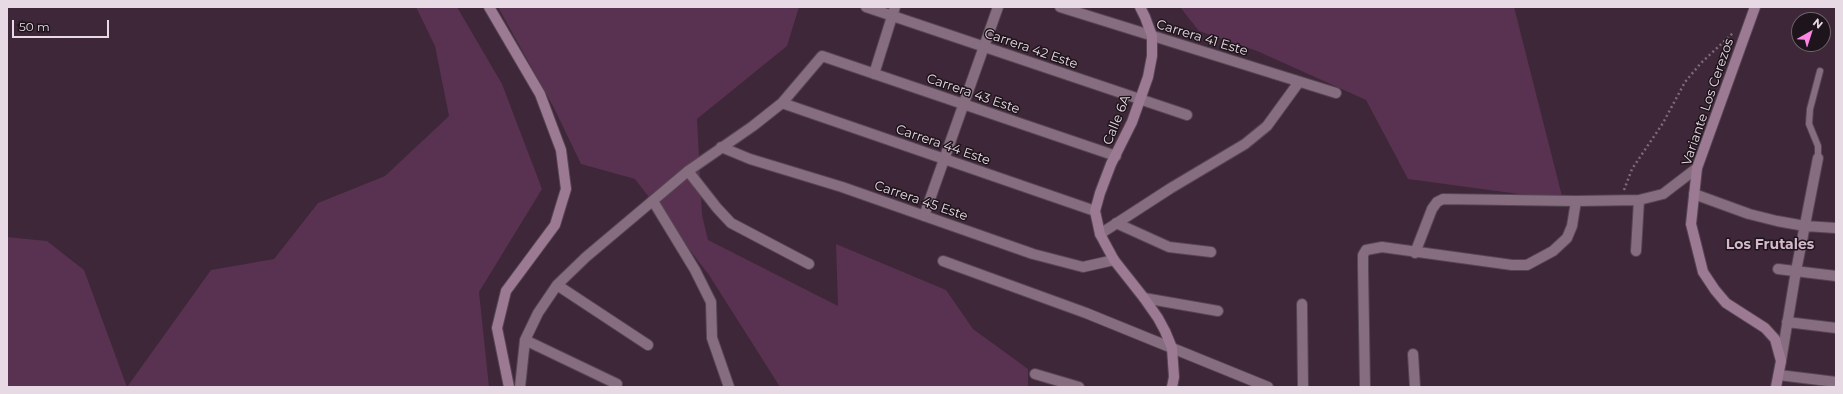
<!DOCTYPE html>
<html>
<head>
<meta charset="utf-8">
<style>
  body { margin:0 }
  #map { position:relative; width:1843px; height:394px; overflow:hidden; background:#3d2738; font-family:Montserrat,sans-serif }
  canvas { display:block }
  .frame { position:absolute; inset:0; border:8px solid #e8dae4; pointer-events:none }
  .north { position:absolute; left:1791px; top:12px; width:40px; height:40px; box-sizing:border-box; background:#1e141b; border:1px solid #6f636b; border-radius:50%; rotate:39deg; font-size:11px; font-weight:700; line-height:16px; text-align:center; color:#e8dae4 }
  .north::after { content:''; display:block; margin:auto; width:14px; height:18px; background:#fc86e4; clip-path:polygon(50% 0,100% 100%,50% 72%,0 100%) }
  .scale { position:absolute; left:12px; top:20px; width:97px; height:18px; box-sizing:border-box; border:2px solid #e8dae4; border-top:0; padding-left:5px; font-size:12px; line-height:14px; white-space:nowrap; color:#e8dae4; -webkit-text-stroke:3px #1e141b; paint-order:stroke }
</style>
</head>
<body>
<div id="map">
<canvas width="1843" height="394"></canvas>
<div class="frame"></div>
<div class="north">N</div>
<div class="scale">50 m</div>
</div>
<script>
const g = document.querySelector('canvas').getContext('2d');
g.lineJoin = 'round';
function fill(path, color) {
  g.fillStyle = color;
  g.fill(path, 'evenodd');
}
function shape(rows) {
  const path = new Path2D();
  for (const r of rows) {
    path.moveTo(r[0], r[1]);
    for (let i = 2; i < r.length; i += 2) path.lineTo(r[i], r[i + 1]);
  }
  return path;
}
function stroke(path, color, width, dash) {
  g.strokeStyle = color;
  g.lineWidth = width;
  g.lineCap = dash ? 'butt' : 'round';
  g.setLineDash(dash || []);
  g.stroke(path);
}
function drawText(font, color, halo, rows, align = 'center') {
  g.font = font + ' Montserrat,sans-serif';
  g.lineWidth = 3;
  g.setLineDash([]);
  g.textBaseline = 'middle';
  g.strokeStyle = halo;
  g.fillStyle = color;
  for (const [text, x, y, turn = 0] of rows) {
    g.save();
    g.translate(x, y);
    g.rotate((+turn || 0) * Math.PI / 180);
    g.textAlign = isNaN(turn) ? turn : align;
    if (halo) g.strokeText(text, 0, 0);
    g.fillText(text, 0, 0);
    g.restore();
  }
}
fill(shape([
  [416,7,457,7,502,84,542,189,479,292,489,387,7,387,7,237,47,241,84,270,127,387,211,270,274,259,318,203,385,176,449,116,435,46],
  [498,7,799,7,787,46,697,119,702,215,708,240,838,306,836,244,946,290,973,329,1028,369,1028,387,780,387,709,275,635,179,581,164,554,108],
  [1180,7,1514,7,1563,200,1408,179,1366,100,1257,51,1199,31]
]), '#583250');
const lane = shape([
  [1818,158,1818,146,1809,124,1810,109,1820,71]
]);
const street = shape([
  [866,7,1187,115],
  [1060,7,1336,93],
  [874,74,895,7],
  [782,103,1095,211],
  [721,147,750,159,842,187,1033,254,1083,267,1114,260],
  [688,171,717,208,731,223,809,264],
  [1694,194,1749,214,1777,221,1805,226,1836,228],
  [653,201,695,270,711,302,712,338,729,387],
  [924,216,998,7],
  [1116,223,1169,247,1211,252],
  [1100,234,1171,188,1245,144,1267,126,1299,82],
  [1636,251,1639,200],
  [1415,253,1432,209,1437,202,1443,199,1576,201,1639,200,1663,194,1697,168],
  [943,261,1086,313,1268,387],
  [1778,269,1836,276],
  [557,285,648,345],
  [1144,298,1218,311],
  [1302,304,1303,387],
  [1787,322,1836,328],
  [525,340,617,384],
  [1413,354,1415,387],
  [1781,361,1796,271,1818,158],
  [1035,374,1079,387],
  [1779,375,1836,382],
  [520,387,525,340,538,313,557,285,586,257,688,171,753,126,782,103,822,56,1116,156],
  [1365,387,1363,267,1363,255,1366,250,1382,247,1512,265,1527,265,1553,251,1567,238,1572,226,1576,201]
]);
const secondary = shape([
  [489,7,540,94,561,150,566,189,555,225,506,291,497,328,509,387],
  [1140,7,1145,17,1152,36,1152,56,1148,77,1132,122,1111,164,1100,193,1095,211,1100,234,1114,260,1144,298,1158,318,1165,331,1172,348,1174,377,1172,387],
  [1755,7,1697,168,1691,224,1703,272,1715,290,1726,303,1765,328,1775,339,1781,361,1776,387]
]);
stroke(lane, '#564552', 8);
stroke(street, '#564552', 12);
stroke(secondary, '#564552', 12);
stroke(shape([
  [1624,190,1632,169,1663,123,1685,82,1701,63,1734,32]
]), '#7e6b79', 2.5, [2, 3]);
stroke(lane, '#866d80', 6);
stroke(street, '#866d80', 10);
stroke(secondary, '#9d7a94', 10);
drawText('13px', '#e8dae4', '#1e141b', [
  ["Carrera 41 Este",1202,38,17],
  ["Carrera 42 Este",1031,49,19],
  ["Carrera 43 Este",973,94,19],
  ["Variante Los Cerezos",1708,102,-71],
  ["Calle 6A",1117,120,-68],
  ["Carrera 44 Este",943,145,19],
  ["Carrera 45 Este",921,201,19]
]);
drawText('bold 14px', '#d3b7cb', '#1e141b', [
  ["Los Frutales",1770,245]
]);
</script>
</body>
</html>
